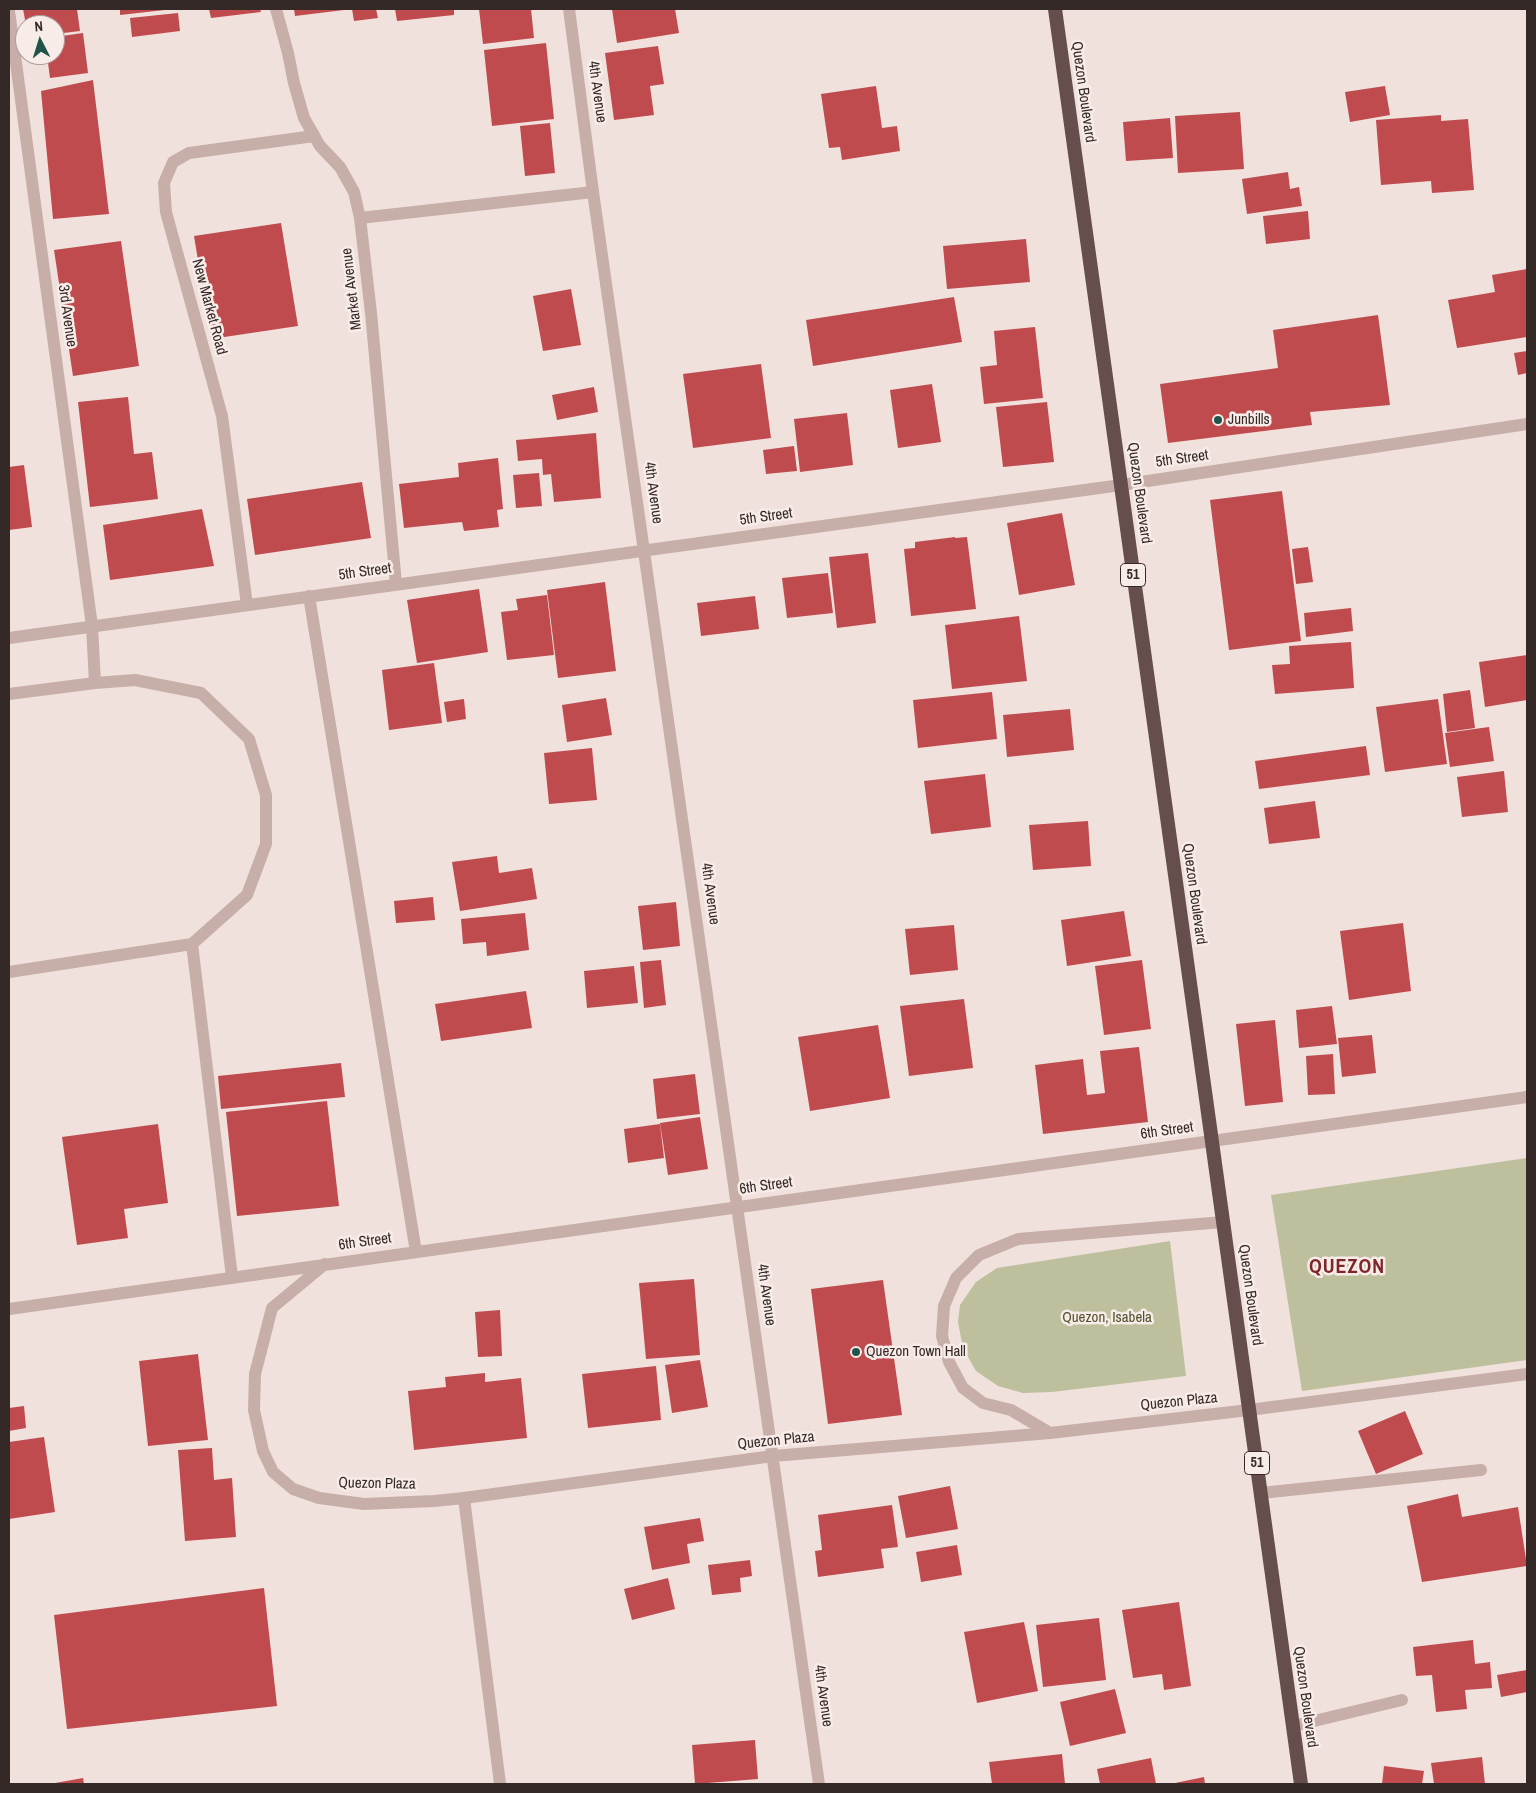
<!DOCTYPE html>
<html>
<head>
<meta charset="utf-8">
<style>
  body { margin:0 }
  #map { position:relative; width:1536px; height:1793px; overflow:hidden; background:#f0e1dc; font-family:"Archivo Narrow",sans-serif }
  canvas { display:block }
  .frame { position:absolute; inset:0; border:10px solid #352928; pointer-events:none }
  .north { position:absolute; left:15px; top:15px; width:50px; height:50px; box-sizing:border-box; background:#f8ece8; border:1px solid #aa9e9b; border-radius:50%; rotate:355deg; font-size:14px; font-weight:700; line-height:20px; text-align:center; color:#352928 }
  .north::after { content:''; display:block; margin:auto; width:18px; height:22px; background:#205449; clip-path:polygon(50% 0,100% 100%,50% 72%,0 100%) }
</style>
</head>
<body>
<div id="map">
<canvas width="1536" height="1793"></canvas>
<div class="frame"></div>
<div class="north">N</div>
</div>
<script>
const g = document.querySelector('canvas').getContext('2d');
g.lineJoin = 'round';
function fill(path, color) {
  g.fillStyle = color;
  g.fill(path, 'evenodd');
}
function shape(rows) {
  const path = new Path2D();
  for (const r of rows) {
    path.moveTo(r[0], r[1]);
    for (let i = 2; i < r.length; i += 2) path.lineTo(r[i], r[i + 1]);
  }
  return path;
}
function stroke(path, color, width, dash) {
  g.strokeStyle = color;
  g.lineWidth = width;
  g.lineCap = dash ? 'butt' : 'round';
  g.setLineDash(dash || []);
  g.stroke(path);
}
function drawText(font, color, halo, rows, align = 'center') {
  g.font = font + ' "Archivo Narrow",sans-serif';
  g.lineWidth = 5;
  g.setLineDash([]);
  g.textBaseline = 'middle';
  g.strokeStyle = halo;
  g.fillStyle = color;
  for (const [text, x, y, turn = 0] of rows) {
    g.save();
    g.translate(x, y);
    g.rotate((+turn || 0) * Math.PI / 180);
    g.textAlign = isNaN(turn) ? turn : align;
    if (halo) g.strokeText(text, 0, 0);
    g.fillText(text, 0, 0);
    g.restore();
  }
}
fill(shape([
  [1527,1158,1527,1360,1302,1391,1271,1195],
  [1170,1241,1186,1376,1052,1392,1023,1393,998,1386,976,1371,963,1348,958,1322,960,1305,976,1282,997,1268]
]), '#bdbf9d');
fill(shape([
  [23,9,77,9,80,31,55,34,55,25,26,25],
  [120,9,165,9,165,10,120,15],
  [209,9,260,9,261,12,211,18],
  [294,9,344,9,344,10,295,16],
  [352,9,376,9,378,18,354,21],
  [395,9,454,9,454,15,397,21],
  [479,9,531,9,534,38,483,44],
  [612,9,675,9,679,33,617,43],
  [178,13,180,31,132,37,130,18],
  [83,33,88,73,50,78,47,55,55,55,55,37],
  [546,43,554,119,492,126,484,50],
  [658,46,664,84,650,86,654,115,614,120,605,53],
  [93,80,109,214,53,219,41,91],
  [876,86,882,128,897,126,900,151,842,160,840,147,829,148,821,94],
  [1385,86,1390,115,1350,122,1345,92],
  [1240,112,1244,169,1178,173,1175,116],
  [1441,115,1441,121,1468,119,1474,190,1432,193,1431,181,1381,185,1376,120],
  [1170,118,1173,158,1126,161,1123,122],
  [550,123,555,173,525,176,520,126],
  [1288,172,1290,189,1299,187,1302,206,1247,214,1242,179],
  [1308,211,1310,239,1266,244,1263,216],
  [281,223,298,326,211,339,194,236],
  [1026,239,1030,282,947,289,943,246],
  [121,241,139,366,73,376,54,250],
  [1527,269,1527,337,1457,348,1448,300,1495,292,1492,275],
  [571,289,581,345,543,351,533,296],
  [954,297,962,342,813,366,806,320],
  [1378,315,1390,405,1310,412,1312,425,1168,443,1160,384,1278,368,1273,330],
  [1035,327,1043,398,984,404,980,367,997,365,994,331],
  [1527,351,1527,373,1518,375,1514,353],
  [761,364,771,438,693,448,683,374],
  [932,384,941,442,898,448,890,390],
  [594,387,598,412,557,420,552,395],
  [128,397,134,454,152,452,158,499,90,507,78,402],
  [1047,402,1054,462,1003,467,996,407],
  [847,413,853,465,800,472,794,419],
  [596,433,601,498,554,502,551,474,543,475,542,459,518,461,516,440],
  [794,446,797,471,766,474,763,450],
  [498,458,503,509,497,510,499,527,464,531,462,522,404,528,399,484,459,477,458,463],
  [24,465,32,527,9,530,9,467],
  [539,473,542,506,516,508,513,475],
  [362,482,371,538,255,555,247,499],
  [1282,491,1301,641,1229,650,1210,500],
  [202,509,214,566,110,580,103,525],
  [1062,513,1075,585,1019,595,1007,523],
  [955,537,955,538,967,537,976,609,911,616,904,549,915,548,915,542],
  [1308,547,1313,582,1296,584,1292,549],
  [868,553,876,623,837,628,829,557],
  [828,573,833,613,787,618,782,578],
  [605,582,616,671,558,678,547,590],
  [479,589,488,652,417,663,407,600],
  [547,595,554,655,507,660,501,612,518,610,516,599],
  [755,596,759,629,701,636,697,603],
  [1351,608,1353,631,1306,637,1304,613],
  [1019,616,1027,681,952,689,945,625],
  [1351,642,1354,688,1275,694,1272,665,1290,664,1289,646],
  [1527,655,1527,700,1485,707,1479,662],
  [434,663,442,723,389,730,382,670],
  [1470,690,1475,728,1447,732,1443,694],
  [992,692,997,739,918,748,913,700],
  [606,698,612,735,567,742,562,705],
  [464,699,466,719,447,722,444,702],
  [1438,699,1447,764,1385,772,1376,707],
  [1070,709,1074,750,1007,757,1003,715],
  [1489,727,1494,761,1450,767,1445,733],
  [1366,746,1370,775,1259,789,1255,761],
  [592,748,597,800,549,804,544,753],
  [1504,771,1508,812,1462,817,1457,777],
  [985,774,991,827,931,834,924,781],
  [1315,801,1320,838,1269,844,1264,808],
  [1088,821,1091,866,1033,870,1029,825],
  [497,856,499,873,532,868,537,899,460,911,452,862],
  [433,897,435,920,396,923,394,901],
  [676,902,680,946,643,950,638,906],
  [1124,911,1131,956,1067,966,1061,920],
  [525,913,529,950,487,956,486,942,463,944,461,919],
  [1403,923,1411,991,1349,1000,1340,931],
  [954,925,958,970,910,975,905,929],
  [661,960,666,1005,644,1008,640,962],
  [1142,960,1151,1029,1104,1035,1095,966],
  [634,966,638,1003,587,1008,584,971],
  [526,991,532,1028,441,1041,435,1004],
  [964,999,973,1068,909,1076,900,1006],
  [1332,1006,1337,1044,1299,1048,1296,1010],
  [1275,1020,1283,1102,1245,1106,1236,1024],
  [878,1025,890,1098,810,1111,798,1037],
  [1372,1035,1376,1073,1342,1077,1338,1038],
  [1139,1047,1148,1122,1043,1134,1035,1065,1083,1059,1087,1095,1105,1093,1100,1051],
  [1333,1054,1335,1094,1308,1095,1306,1056],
  [341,1063,345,1097,221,1109,218,1076],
  [695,1074,700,1114,657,1119,653,1079],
  [327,1101,339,1206,237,1216,226,1112],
  [700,1117,708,1169,668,1175,660,1123],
  [158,1124,168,1203,124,1209,128,1238,77,1245,62,1137],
  [660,1124,664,1158,628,1163,624,1129],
  [694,1279,700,1355,646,1359,639,1283],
  [883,1280,902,1415,828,1424,811,1289],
  [500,1310,502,1356,478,1357,475,1312],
  [198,1354,208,1440,148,1446,139,1361],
  [700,1360,708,1407,672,1413,665,1365],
  [656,1366,661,1420,588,1428,582,1374],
  [485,1373,485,1382,521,1378,527,1438,414,1450,408,1391,446,1387,445,1377],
  [24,1406,26,1428,9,1431,9,1408],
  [1405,1411,1423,1454,1376,1474,1358,1431],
  [44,1437,55,1512,9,1519,9,1442],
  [212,1448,214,1480,232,1478,236,1537,185,1541,178,1450],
  [950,1486,958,1529,906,1538,898,1496],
  [1458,1494,1462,1517,1518,1507,1527,1566,1422,1582,1407,1506],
  [892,1505,898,1547,881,1549,884,1568,818,1577,815,1551,822,1550,818,1515],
  [700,1518,704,1541,687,1544,690,1563,652,1570,644,1527],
  [957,1545,962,1575,921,1582,916,1552],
  [750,1560,752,1576,740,1578,741,1592,712,1595,708,1565],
  [668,1578,675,1609,632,1620,624,1589],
  [264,1588,277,1706,67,1729,54,1615],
  [1179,1602,1191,1686,1164,1690,1162,1674,1133,1678,1122,1610],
  [1099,1618,1106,1680,1043,1687,1036,1625],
  [1024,1622,1038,1691,977,1703,964,1632],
  [1473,1640,1475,1664,1490,1662,1492,1688,1465,1690,1467,1709,1436,1712,1432,1675,1416,1676,1413,1647],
  [1527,1670,1527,1692,1501,1697,1497,1675],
  [1115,1689,1126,1733,1070,1746,1060,1702],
  [755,1740,758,1779,695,1784,692,1745],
  [1062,1754,1065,1784,992,1784,989,1762],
  [1482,1757,1485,1784,1434,1784,1431,1763],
  [1151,1758,1156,1784,1100,1784,1097,1769],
  [1384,1766,1424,1771,1422,1784,1382,1784],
  [1204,1777,1205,1784,1175,1784,1175,1783],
  [83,1778,84,1784,55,1784,55,1783]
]), '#bf4b4f');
stroke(shape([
  [360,218,593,192],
  [92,626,95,683],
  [9,694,95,683,135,680,201,693,249,739,266,795,266,844,247,895,192,944,232,1277],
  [9,972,192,944],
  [1050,1433,1011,1410,983,1403,963,1388,949,1362,942,1336,944,1306,956,1278,979,1255,1018,1239,1223,1222],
  [1261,1493,1481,1470],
  [464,1498,500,1784],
  [1293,1726,1402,1700]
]), '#c8aea8', 12);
stroke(shape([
  [276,9,288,53,294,83,304,118,320,146,340,167,354,192,360,218,371,313,396,584],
  [569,9,593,192,819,1784],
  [9,11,92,626],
  [309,596,416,1252],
  [247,605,222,416,166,212,164,183,173,162,189,153,314,136],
  [9,638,1121,485,1527,424],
  [325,1264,272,1308,255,1374,254,1410,263,1451,273,1472,293,1489,319,1498,364,1504,434,1501,464,1498,773,1456,1050,1433,1249,1410,1527,1374],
  [9,1309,1527,1097]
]), '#c8aea8', 12);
stroke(shape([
  [1055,9,1301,1784]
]), '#664e4d', 14);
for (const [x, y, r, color] of [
  [1218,420,5,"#205449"],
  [856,1352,5,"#205449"]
]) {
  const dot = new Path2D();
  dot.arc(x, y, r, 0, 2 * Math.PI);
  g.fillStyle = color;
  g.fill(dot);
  stroke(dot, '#f8ece8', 2);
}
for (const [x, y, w] of [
  [1133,575,25],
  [1257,1463,25]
]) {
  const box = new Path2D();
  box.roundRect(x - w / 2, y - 11.5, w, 23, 4);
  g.fillStyle = '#f8ece8';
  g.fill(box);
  stroke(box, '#352928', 1);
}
drawText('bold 14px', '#352928', null, [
  ["51",1133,575],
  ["51",1257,1463]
]);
drawText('15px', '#352928', '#f8ece8', [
  ["4th Avenue",597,92,82],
  ["Quezon Boulevard",1083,92,82],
  ["Market Avenue",352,289,-97],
  ["New Market Road",209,307,75],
  ["3rd Avenue",67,316,82],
  ["5th Street",1182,459,-8],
  ["4th Avenue",653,493,82],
  ["Quezon Boulevard",1139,493,82],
  ["5th Street",766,517,-8],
  ["5th Street",365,572,-8],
  ["4th Avenue",710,894,82],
  ["Quezon Boulevard",1194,894,82],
  ["6th Street",1167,1131,-8],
  ["6th Street",766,1186,-8],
  ["6th Street",365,1242,-8],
  ["4th Avenue",766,1295,82],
  ["Quezon Boulevard",1250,1295,82],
  ["Quezon Plaza",1179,1402,-6],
  ["Quezon Plaza",776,1441,-6],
  ["Quezon Plaza",377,1484,1],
  ["4th Avenue",823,1696,82],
  ["Quezon Boulevard",1305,1697,82]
]);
drawText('15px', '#352928', '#f8ece8', [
  ["Junbills",1228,420],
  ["Quezon Town Hall",866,1352]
], 'left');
drawText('15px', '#4f522d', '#f8ece8', [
  ["Quezon, Isabela",1107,1318]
]);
g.letterSpacing = '1px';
drawText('bold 20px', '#7f2629', '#f8ece8', [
  ["QUEZON",1347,1268]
]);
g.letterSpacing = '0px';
</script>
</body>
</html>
